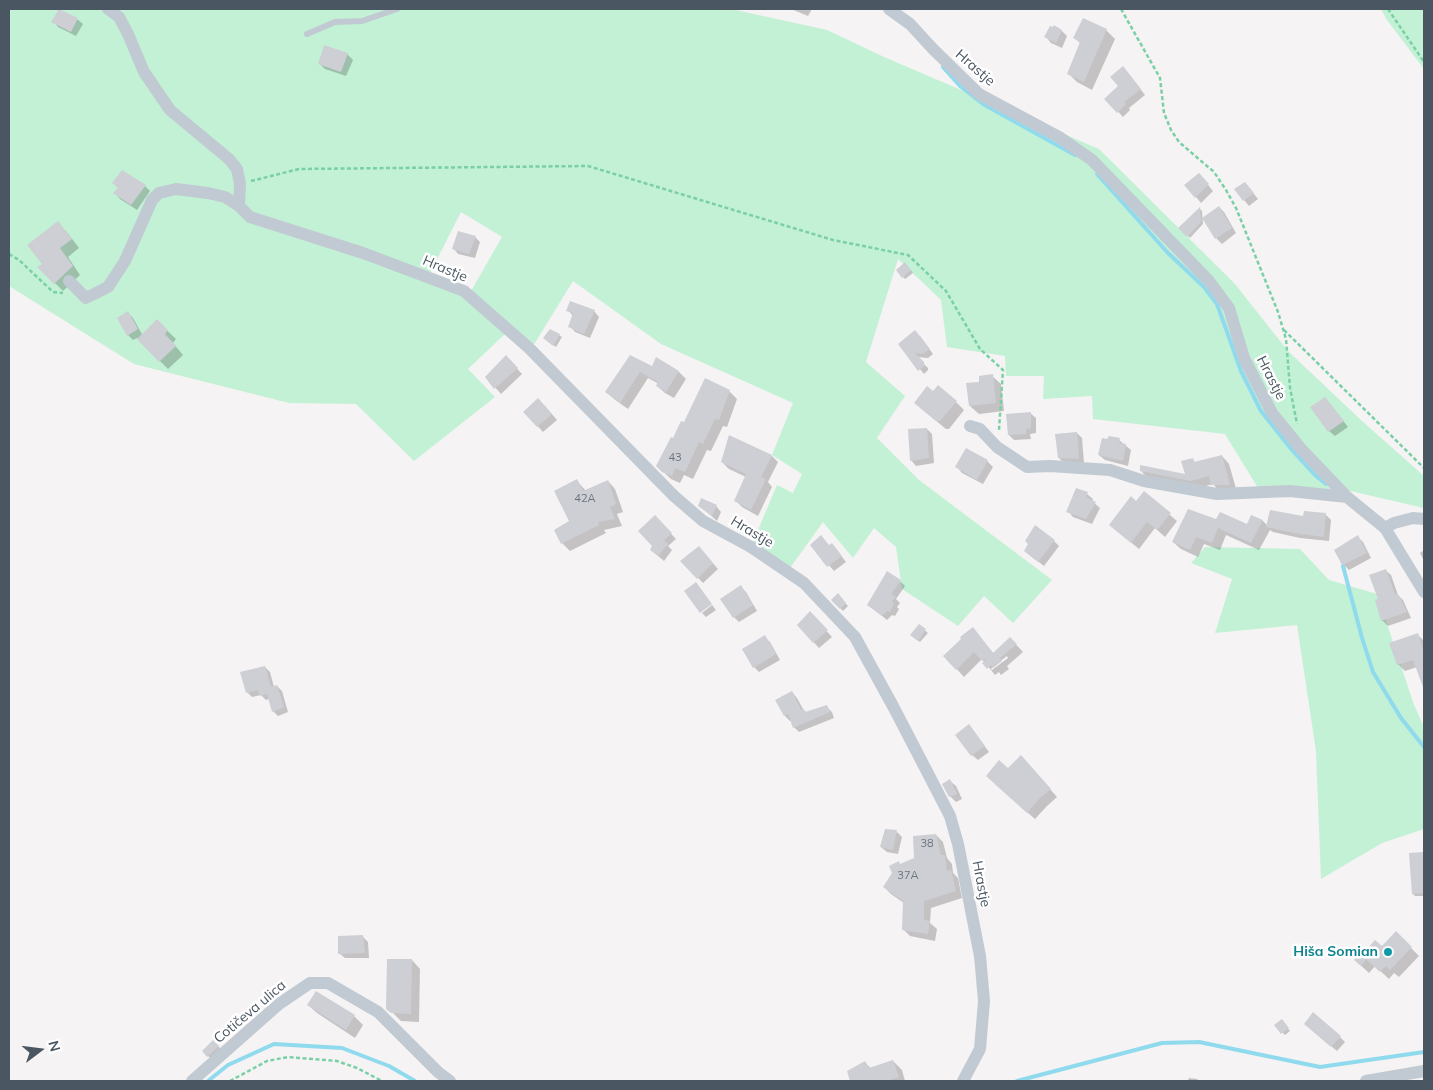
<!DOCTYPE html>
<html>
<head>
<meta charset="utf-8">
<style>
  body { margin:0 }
  #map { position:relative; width:1433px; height:1090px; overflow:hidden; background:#f5f3f3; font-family:Mulish,sans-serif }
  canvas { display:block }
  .frame { position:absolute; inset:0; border:10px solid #4a5661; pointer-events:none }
  .north { position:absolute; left:15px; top:1025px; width:50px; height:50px; -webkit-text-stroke:4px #fff; paint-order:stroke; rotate:75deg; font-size:14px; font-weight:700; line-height:20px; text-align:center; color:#4a5661 }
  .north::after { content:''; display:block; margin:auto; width:18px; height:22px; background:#4a5661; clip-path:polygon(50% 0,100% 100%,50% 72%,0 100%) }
</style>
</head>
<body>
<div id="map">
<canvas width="1433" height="1090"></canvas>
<div class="frame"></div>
<div class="north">N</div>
</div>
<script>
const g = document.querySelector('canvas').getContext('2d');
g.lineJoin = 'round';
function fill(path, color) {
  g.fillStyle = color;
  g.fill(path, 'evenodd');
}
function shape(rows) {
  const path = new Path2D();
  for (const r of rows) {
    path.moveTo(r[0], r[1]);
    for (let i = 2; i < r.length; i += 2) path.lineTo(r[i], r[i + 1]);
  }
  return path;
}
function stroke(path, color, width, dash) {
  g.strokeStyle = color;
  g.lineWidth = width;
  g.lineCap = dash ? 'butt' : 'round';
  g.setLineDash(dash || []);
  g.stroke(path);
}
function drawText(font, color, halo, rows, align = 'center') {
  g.font = font + ' Mulish,sans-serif';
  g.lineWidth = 5;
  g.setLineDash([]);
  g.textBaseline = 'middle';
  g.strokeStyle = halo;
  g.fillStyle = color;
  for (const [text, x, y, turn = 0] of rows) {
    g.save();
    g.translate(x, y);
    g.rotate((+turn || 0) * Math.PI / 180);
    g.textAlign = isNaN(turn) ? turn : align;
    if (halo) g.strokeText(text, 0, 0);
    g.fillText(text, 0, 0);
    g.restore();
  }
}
fill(shape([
  [9,9,731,9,827,30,884,57,1099,149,1235,284,1288,351,1362,421,1424,476,1424,508,1346,490,1258,488,1225,434,1093,419,1092,396,1043,399,1044,376,1006,376,1005,356,947,347,941,300,898,259,866,362,905,396,877,438,919,480,1052,580,1013,623,984,596,958,626,902,589,896,547,874,528,853,558,823,522,790,568,752,544,777,485,793,493,802,474,772,455,793,403,661,344,573,281,533,346,471,291,502,237,461,212,426,281,461,294,506,333,468,369,495,397,414,461,356,404,289,403,134,364,9,286],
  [1381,9,1424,9,1424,69,1387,20],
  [1205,547,1300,549,1329,580,1377,594,1414,705,1424,727,1424,829,1382,843,1321,879,1316,751,1297,625,1215,633,1232,579,1191,563]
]), '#c3f1d5');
fill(shape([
  [791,9,812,9,808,16],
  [77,19,83,24,76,36,58,27,53,21],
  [1054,27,1062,31,1067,36,1062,48,1051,43,1046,37],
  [1106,30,1115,39,1092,90,1077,82,1068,73,1081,44,1074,37],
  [347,54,353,60,346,76,325,69,320,64],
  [1123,67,1145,95,1129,108,1130,110,1123,117,1106,99,1120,86],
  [1204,180,1213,191,1201,203,1196,197],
  [145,186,150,191,137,210,120,199,115,193],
  [1250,189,1258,199,1249,206,1244,200],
  [1219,207,1224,212,1236,233,1222,244,1216,238,1203,218],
  [1200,209,1202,211,1203,224,1190,238,1180,228],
  [66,231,79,248,68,257,80,275,63,291,39,267,44,264],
  [475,237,480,242,475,258,458,254,453,248],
  [907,266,913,273,905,279,903,277],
  [568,310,594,311,599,317,590,338,575,332,570,326,573,316],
  [128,313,133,318,143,336,157,321,176,339,173,343,183,355,168,369,137,338,133,340,128,335],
  [559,335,562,337,556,347,547,340],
  [920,336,933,354,928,358,917,357,928,368,928,370,924,374,899,344],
  [630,356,652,367,657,359,679,372,686,379,674,398,665,393,657,386,659,384,648,378,628,409,614,399,607,392],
  [506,357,522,374,501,394,486,377],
  [992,376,1001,384,1004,411,979,414,970,406,981,383],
  [729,391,737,399,727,427,723,426,711,451,707,450,693,479,684,475,680,483,671,479,657,466,673,440,684,424],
  [956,402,964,410,949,429,946,429,924,411],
  [1330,404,1348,427,1335,436,1329,431],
  [544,405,557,420,543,432,525,412],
  [1030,413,1036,418,1036,433,1030,434,1031,439,1014,440,1009,435],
  [927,429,932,434,934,463,916,466,911,460],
  [1077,433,1082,438,1084,463,1064,463,1059,458],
  [729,436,772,456,778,462,768,482,772,487,758,516,742,507,735,500,746,477,729,469,722,462],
  [1108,440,1119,440,1131,450,1128,466,1105,460,1099,455],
  [966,450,987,461,993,467,983,484,962,473,957,467],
  [1222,456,1229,464,1237,492,1220,492,1213,484,1199,488,1148,478,1141,471,1187,476,1192,459,1196,463],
  [577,481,586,491,608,481,615,489,623,512,617,514,622,526,604,530,606,533,570,551,562,543,571,521],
  [1144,493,1177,521,1165,537,1155,528,1139,549,1110,525,1136,502],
  [1087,494,1093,499,1092,501,1100,508,1092,524,1073,517,1068,511],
  [699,505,716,506,721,512,717,521],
  [1326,515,1331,520,1329,541,1300,538,1273,532,1270,530,1259,550,1226,535,1220,550,1204,544,1198,557,1181,549,1173,542,1216,521,1248,526,1252,516,1263,521,1268,526],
  [655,517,676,539,668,546,672,550,664,561,651,550,653,546],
  [1358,537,1363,542,1371,558,1349,570,1343,564],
  [1054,541,1059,546,1044,566,1031,556],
  [832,544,846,562,834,571,811,545,829,546],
  [1424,550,1424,561,1420,553],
  [704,553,718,569,703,583,682,561],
  [1385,570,1391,575,1398,595,1403,600,1411,618,1388,626,1382,620,1379,600],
  [900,581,905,586,896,599,900,603,897,607,899,609,895,616,892,615,887,620,869,605],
  [741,587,746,592,757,611,739,622,734,617],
  [838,595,848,606,843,611,833,600],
  [712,605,716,610,706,617,702,613],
  [810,613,832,637,819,648,798,625],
  [919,625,928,633,920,642,914,637],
  [973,629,994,654,1010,638,1023,652,1007,666,1009,669,1001,675,999,672,995,675,982,659,964,677,945,656],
  [1007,656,1008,658,992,670,991,669,995,665],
  [1418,635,1424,641,1424,688,1417,667,1405,671,1398,664],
  [764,637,770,642,780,660,759,672,754,667],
  [265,667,270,672,274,687,277,686,282,691,288,712,278,716,273,711,269,699,266,700,261,695,252,697,247,692],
  [792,692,797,698,803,709,807,713,827,707,832,712,834,718,799,732,794,727,792,720,790,721,785,716,777,700],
  [969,725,989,752,978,760,972,755],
  [1028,764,1057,797,1047,806,1035,819,995,784],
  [950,781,956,786,962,799,956,802,950,796],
  [897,832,902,837,898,854,887,852,881,847],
  [936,835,943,842,947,858,952,864,953,873,958,878,962,898,931,908,930,923,937,929,935,941,910,936,903,929,904,903,891,894,884,887,901,865,916,858],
  [1424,853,1424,896,1415,896,1413,894,1410,854],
  [1396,933,1419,956,1399,977,1394,973,1389,979,1375,966,1369,973,1355,960,1366,952,1382,948],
  [363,937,368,942,369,958,345,958,339,953],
  [412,960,420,969,419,1022,401,1021,388,1008],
  [308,1005,354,1016,363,1025,355,1038,317,1013],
  [1281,1020,1290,1031,1285,1035,1276,1025],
  [1311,1029,1340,1037,1345,1042,1337,1051],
  [213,1041,221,1049,210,1058,203,1051],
  [893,1061,902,1070,905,1081,851,1081,848,1072,865,1062,871,1069],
  [1189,1078,1197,1079,1200,1081,1181,1081,1188,1080]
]), '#0003');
stroke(shape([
  [943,67,960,86,983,104,1075,155],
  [1097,174,1167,252,1204,287,1217,304,1241,371,1261,411,1292,450,1315,475,1326,484],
  [1343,566,1362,638,1373,672,1401,718,1424,747],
  [208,1081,228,1065,274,1044,342,1048,389,1066,415,1081],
  [1017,1081,1162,1043,1199,1042,1320,1067,1424,1052]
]), '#90daee', 4);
fill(shape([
  [59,9,78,18,71,32,51,22],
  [1083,18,1107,29,1084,82,1067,74,1080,42,1073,38],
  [1054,25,1062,30,1056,43,1044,37,1050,26,1053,27],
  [324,45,348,53,341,72,318,64],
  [1123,66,1141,89,1124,102,1126,104,1117,113,1104,99,1118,86,1110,77],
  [122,170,146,185,131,205,113,193,118,188,112,183],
  [1199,173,1209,184,1195,198,1184,185],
  [1245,182,1254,193,1243,201,1234,189],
  [1219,206,1232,228,1215,239,1202,218],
  [1200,207,1201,222,1187,237,1178,228],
  [58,221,72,239,60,248,73,266,54,284,37,267,42,264,27,245],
  [458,231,476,236,469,254,452,249],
  [905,262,911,270,902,278,896,270],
  [570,301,595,310,584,334,568,327,573,313,566,311],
  [128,311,138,329,127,336,117,318],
  [157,319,168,330,165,334,176,346,159,362,137,339],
  [550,329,560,334,553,346,543,338],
  [915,330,930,349,923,354,915,353,924,362,924,366,918,371,898,344],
  [506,355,518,368,494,389,485,377],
  [630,355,652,366,656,357,679,371,666,392,656,386,658,382,640,372,620,403,605,392],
  [993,374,996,403,969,406,966,383,979,382,979,376],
  [705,378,730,390,719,420,715,419,703,444,699,442,685,472,675,468,672,476,662,472,656,466,671,437,673,438,681,421,684,422],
  [938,385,957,401,940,421,936,421,914,403,927,386,933,391],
  [1325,397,1344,421,1328,432,1310,407],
  [538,398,552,414,537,427,523,412],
  [1031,412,1031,428,1026,429,1026,434,1008,435,1006,414],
  [927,428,929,458,910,461,908,429],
  [1077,432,1079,459,1058,458,1055,434],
  [729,435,772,455,761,477,766,479,751,510,734,501,746,474,721,462],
  [1109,436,1120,438,1119,443,1126,444,1123,461,1098,455,1102,438,1107,439],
  [966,448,988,460,977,480,955,467],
  [1222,455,1230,485,1211,485,1209,476,1191,481,1140,471,1140,465,1185,474,1181,461,1193,458,1194,462],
  [577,479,583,491,608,480,616,504,610,507,615,519,598,522,599,525,561,544,554,530,569,521,554,491],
  [1076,488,1088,492,1086,497,1096,502,1086,519,1066,512],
  [1144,491,1171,513,1157,530,1147,522,1131,543,1109,525,1131,496,1136,501],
  [701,498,717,505,712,516,698,506],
  [1188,509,1216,519,1220,512,1247,524,1251,515,1263,520,1251,543,1218,528,1212,543,1196,537,1190,550,1172,542],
  [1270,510,1303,516,1304,511,1326,513,1324,537,1294,533,1266,527],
  [655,515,672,533,664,540,668,544,658,556,650,550,652,546,638,531],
  [1035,525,1055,540,1038,562,1024,551,1028,544,1025,541],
  [821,535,829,545,832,543,842,556,827,567,810,545],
  [1358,535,1367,553,1342,565,1334,550],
  [699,546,713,563,697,579,680,561],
  [1386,569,1395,594,1398,594,1407,612,1381,621,1375,600,1378,599,1369,575],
  [887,571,901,580,891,594,896,597,892,601,894,603,890,612,887,611,882,616,867,605],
  [696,582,712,604,700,613,684,591],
  [741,585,753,605,733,618,720,599],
  [838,593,846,603,840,609,831,600],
  [810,611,828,630,813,643,797,625],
  [919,624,926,629,918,641,910,635],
  [973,627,993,653,1010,637,1017,644,1000,658,1002,661,993,668,991,665,987,669,982,663,988,657,982,661,974,652,956,670,943,656,961,639,960,637],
  [1418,633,1424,653,1424,687,1423,687,1413,660,1397,665,1389,643],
  [765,635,776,654,753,668,742,649],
  [265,666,271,687,277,685,284,707,272,712,267,694,260,696,258,690,246,693,240,672],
  [792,691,801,710,804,709,805,712,827,705,830,712,793,728,788,714,784,716,775,700],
  [969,724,985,746,971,756,955,735],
  [1021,755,1051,789,1040,798,1027,813,986,776,999,760,1008,768],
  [950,779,957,794,949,797,942,784],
  [885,829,897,830,893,850,880,847],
  [936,834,941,855,945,855,947,871,951,870,956,891,924,901,924,920,930,921,928,934,902,930,903,901,883,887,892,873,889,866,899,861,900,864,914,858,913,836],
  [1424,852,1424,893,1412,894,1409,853],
  [1396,931,1412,947,1390,970,1386,966,1380,972,1366,959,1361,966,1354,960,1364,948,1366,950,1375,940,1382,946],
  [363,935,365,953,338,954,338,936],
  [387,959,412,959,411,1014,391,1013,386,1009],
  [316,991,355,1015,346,1030,307,1005],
  [1313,1012,1341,1036,1331,1047,1304,1024],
  [1282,1019,1289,1028,1281,1034,1274,1025],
  [213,1040,219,1046,207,1057,202,1051],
  [893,1060,899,1077,887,1081,850,1081,847,1071,865,1061,869,1068]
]), '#cdcfd5');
stroke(shape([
  [1121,9,1160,78,1164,113,1171,130,1179,142,1214,172,1226,190,1236,208,1278,312,1286,339,1290,388,1297,424],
  [1388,9,1424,62],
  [251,181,299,169,588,166,833,240,908,255,946,291,980,349,1003,370,999,430],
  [9,254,19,260,53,292,63,293],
  [1284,330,1424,468],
  [230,1081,267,1061,288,1057,337,1061,357,1068,382,1081]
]), '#7ad0a6', 2.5, [4, 2.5]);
stroke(shape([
  [307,34,335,22,362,21,397,9]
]), '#c1cad2', 6);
stroke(shape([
  [108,9,119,17,128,34,144,72,170,110,229,159,237,169,240,184,239,206,250,217,363,253,464,291,529,348,674,496,703,521,751,547,804,583,855,637,894,708,950,816,958,844,980,956,984,1001,980,1049,963,1081],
  [889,9,910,24,933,49,979,94,1059,137,1092,160,1209,281,1229,308,1244,358,1272,413,1302,450,1347,497,1385,528,1424,592],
  [69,281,86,298,108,287,125,261,152,200,159,193,176,189,208,193,225,197,239,206],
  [970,426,980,429,997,447,1027,467,1050,466,1110,470,1144,481,1217,494,1290,491,1347,497],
  [1385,528,1394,523,1413,518,1424,519],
  [192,1081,279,1004,310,983,328,983,378,1012,438,1072,450,1081],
  [1366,1081,1424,1071]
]), '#c1cad2', 12);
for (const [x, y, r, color] of [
  [1388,952,5,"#0f9aa8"]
]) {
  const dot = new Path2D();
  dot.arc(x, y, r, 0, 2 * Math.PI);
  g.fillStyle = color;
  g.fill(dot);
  stroke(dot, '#fff', 2);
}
drawText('11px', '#6b747e', null, [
  ["43",675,458],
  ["42A",585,499],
  ["38",927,844],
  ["37A",908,876]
]);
drawText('14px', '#4a5661', '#fff', [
  ["Hrastje",975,68,41],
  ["Hrastje",445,269,23],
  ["Hrastje",1271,378,63],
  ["Hrastje",752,532,31],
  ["Hrastje",981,884,79],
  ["Cotičeva ulica",250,1012,-40]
]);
drawText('bold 14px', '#0d838f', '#fff', [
  ["Hiša Somian",1378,952]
], 'right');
</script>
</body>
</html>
